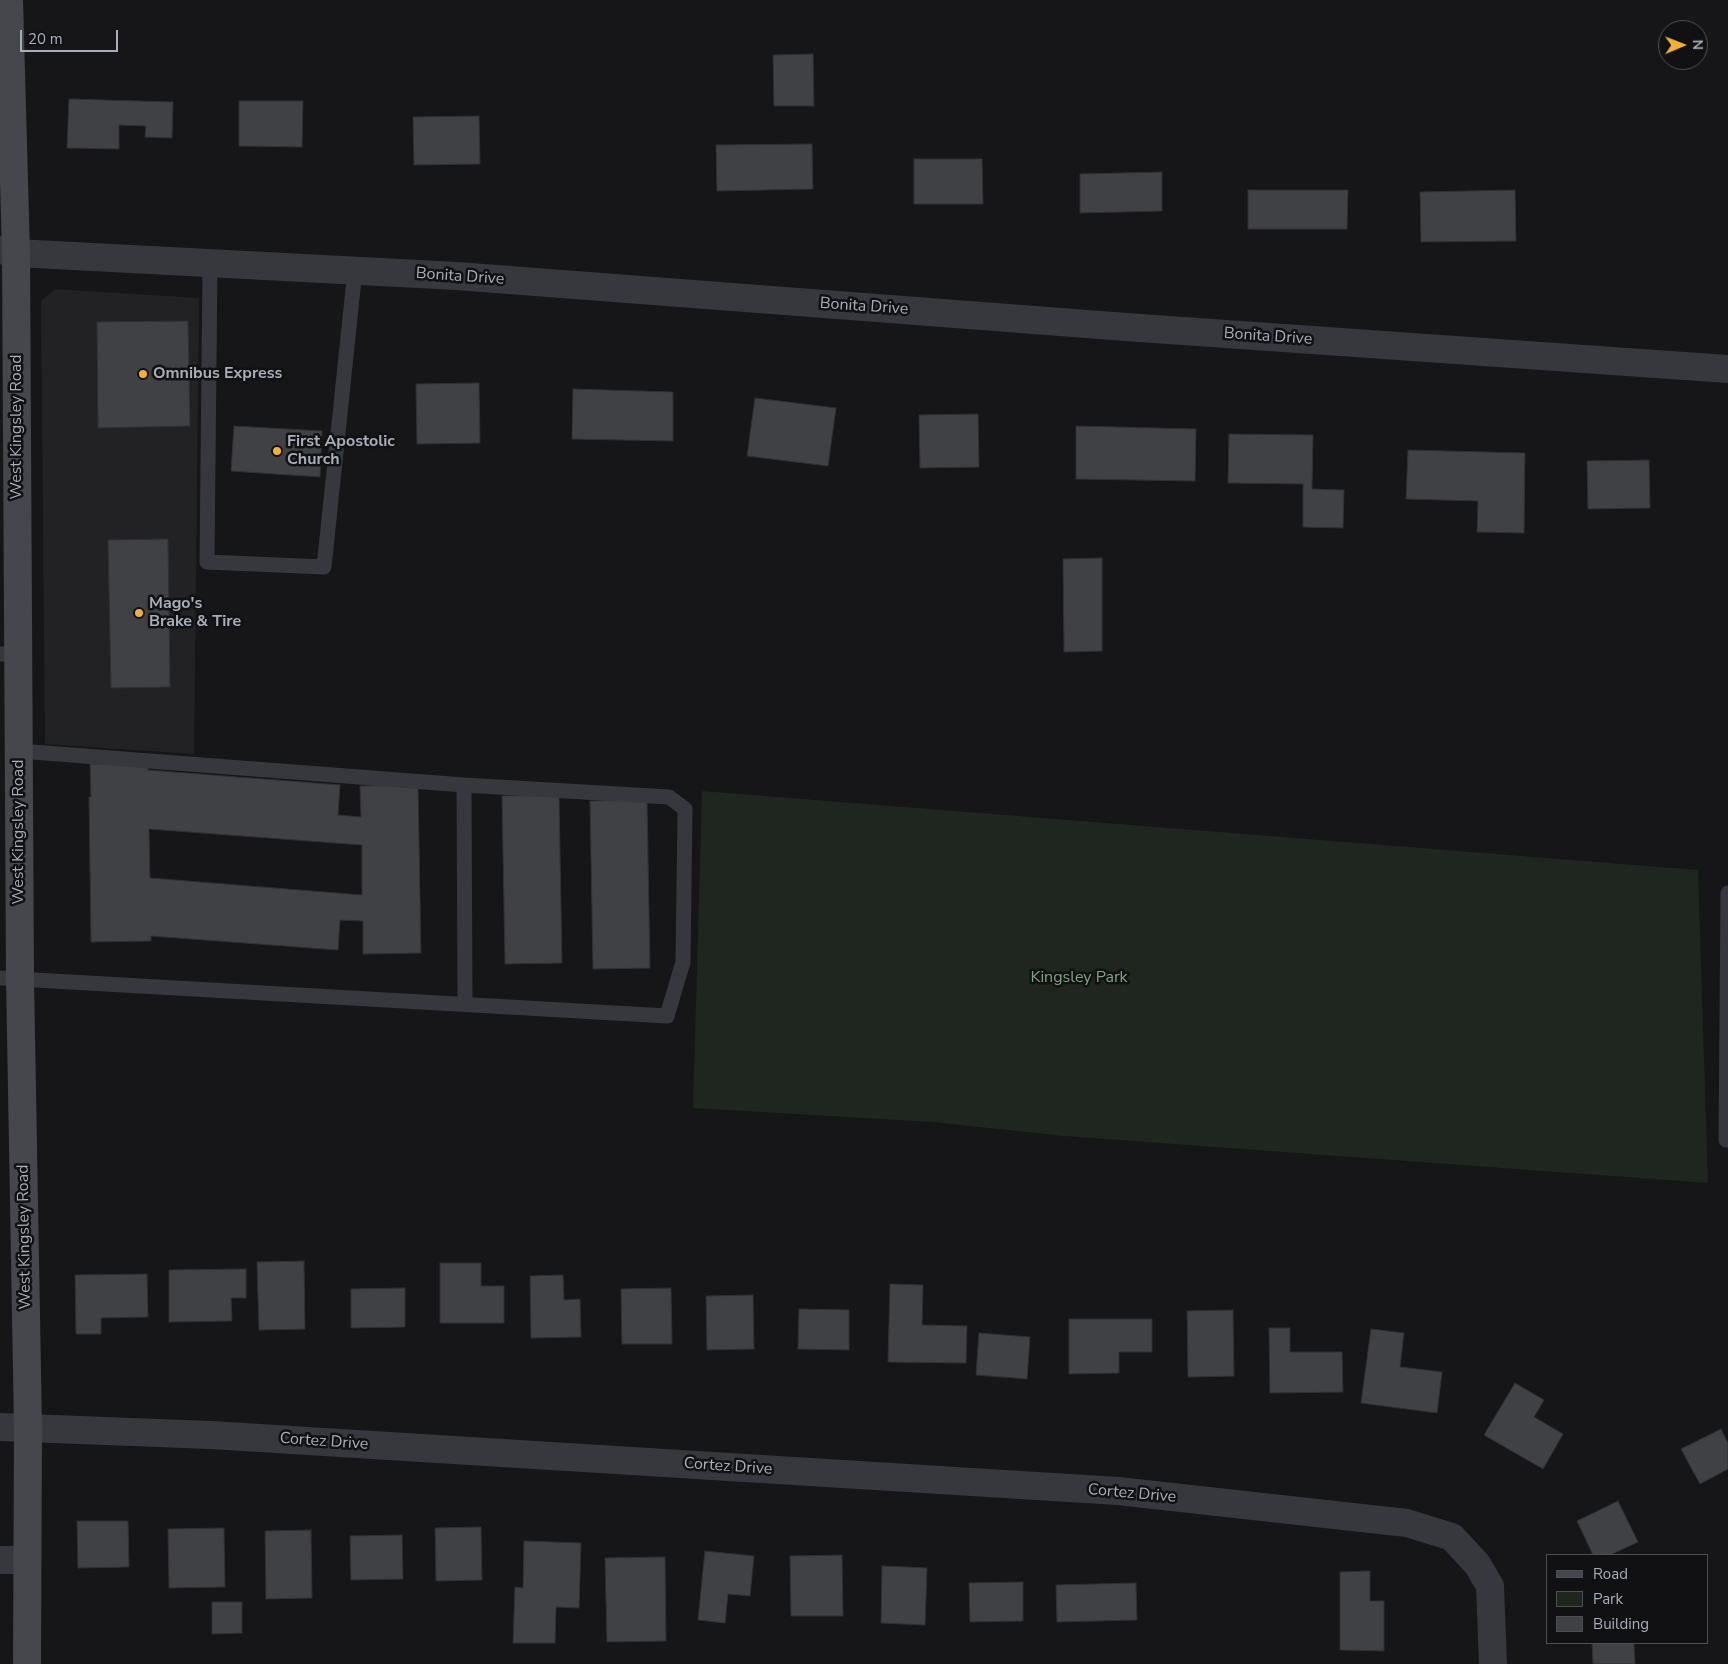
<!DOCTYPE html>
<html>
<head>
<meta charset="utf-8">
<style>
  body { margin:0 }
  #map { position:relative; width:1728px; height:1664px; overflow:hidden; background:#161618; font-family:"Nunito Sans",sans-serif }
  canvas { display:block }
  .legend { position:absolute; left:1546px; top:1554px; width:162px; height:90px; box-sizing:border-box; background:#111113; border:1px solid #4d4f55; margin:0; padding:6px 9px; list-style:none; font-size:15px; color:#a8adb8 }
  .legend li { display:flex; align-items:center; gap:10px; height:25px }
  .legend b { width:25px; border:1px solid #4d4f55 }
  .north { position:absolute; left:1658px; top:20px; width:50px; height:50px; box-sizing:border-box; background:#111113; border:1px solid #4d4f55; border-radius:50%; rotate:89deg; font-size:14px; font-weight:700; line-height:20px; text-align:center; color:#a8adb8 }
  .north::after { content:''; display:block; margin:auto; width:18px; height:22px; background:#f2b134; clip-path:polygon(50% 0,100% 100%,50% 72%,0 100%) }
  .scale { position:absolute; left:20px; top:30px; width:98px; height:22px; box-sizing:border-box; border:2px solid #a8adb8; border-top:0; padding-left:6px; font-size:15px; line-height:18px; white-space:nowrap; color:#a8adb8; -webkit-text-stroke:4px #111113; paint-order:stroke }
</style>
</head>
<body>
<div id="map">
<canvas width="1728" height="1664"></canvas>
<ul class="legend">
<li><b style="height:6px;background:#45474d"></b>Road</li>
<li><b style="height:14px;background:#1e261f"></b>Park</li>
<li><b style="height:14px;background:#404145"></b>Building</li>
</ul>
<div class="north">N</div>
<div class="scale">20 m</div>
</div>
<script>
const g = document.querySelector('canvas').getContext('2d');
g.lineJoin = 'round';
function fill(path, color) {
  g.fillStyle = color;
  g.fill(path, 'evenodd');
}
function shape(rows) {
  const path = new Path2D();
  for (const r of rows) {
    path.moveTo(r[0], r[1]);
    for (let i = 2; i < r.length; i += 2) path.lineTo(r[i], r[i + 1]);
  }
  return path;
}
function stroke(path, color, width, dash) {
  g.strokeStyle = color;
  g.lineWidth = width;
  g.lineCap = dash ? 'butt' : 'round';
  g.setLineDash(dash || []);
  g.stroke(path);
}
function drawText(font, color, halo, rows, align = 'center') {
  g.font = font + ' "Nunito Sans",sans-serif';
  g.lineWidth = 5;
  g.setLineDash([]);
  g.textBaseline = 'middle';
  g.strokeStyle = halo;
  g.fillStyle = color;
  for (const [text, x, y, turn = 0] of rows) {
    g.save();
    g.translate(x, y);
    g.rotate((+turn || 0) * Math.PI / 180);
    g.textAlign = isNaN(turn) ? turn : align;
    if (halo) g.strokeText(text, 0, 0);
    g.fillText(text, 0, 0);
    g.restore();
  }
}
fill(shape([
  [55,289,199,298,194,754,45,744,41,301]
]), '#222225');
fill(shape([
  [702,791,1698,870,1708,1183,1065,1136,932,1122,693,1108]
]), '#1e261f');
const building = shape([
  [813,54,814,106,774,106,773,55,813,54],
  [69,99,173,102,172,138,145,137,146,126,119,125,119,149,67,148,69,99],
  [239,101,303,101,302,147,239,146,239,101],
  [479,116,480,164,414,165,413,117,479,116],
  [812,144,813,189,717,191,716,145,812,144],
  [914,159,982,159,983,204,914,204,914,159],
  [1162,172,1162,211,1080,213,1080,174,1162,172],
  [1248,190,1348,190,1347,229,1248,229,1248,190],
  [1515,190,1516,241,1421,242,1420,192,1515,190],
  [188,321,190,426,98,428,97,322,188,321],
  [479,383,480,443,417,444,416,384,479,383],
  [573,389,673,392,673,441,572,439,573,389],
  [755,398,836,408,828,466,747,456,755,398],
  [978,414,979,467,920,468,919,415,978,414],
  [234,426,322,431,320,477,231,471,234,426],
  [1076,426,1196,429,1195,481,1076,479,1076,426],
  [1229,434,1313,435,1312,489,1344,490,1343,528,1303,527,1303,484,1228,483,1229,434],
  [1408,450,1525,453,1524,533,1477,532,1478,501,1406,499,1408,450],
  [1649,460,1650,508,1588,509,1587,461,1649,460],
  [168,539,170,687,111,688,108,540,168,539],
  [1102,558,1102,651,1064,652,1063,559,1102,558],
  [148,763,148,770,340,785,338,815,361,817,360,786,418,785,421,953,363,954,363,921,340,920,338,950,151,936,151,941,91,942,89,797,91,797,90,764,148,763],
  [149,829,362,845,362,895,150,878,149,829],
  [559,795,562,963,505,964,502,796,559,795],
  [647,800,650,968,593,969,590,801,647,800],
  [304,1261,305,1329,259,1330,257,1262,304,1261],
  [440,1263,481,1263,481,1286,504,1286,504,1323,440,1323,440,1263],
  [246,1269,246,1298,231,1298,232,1321,169,1322,169,1270,246,1269],
  [147,1274,148,1317,101,1318,101,1334,76,1334,75,1275,147,1274],
  [563,1275,564,1300,580,1299,581,1337,531,1338,530,1276,563,1275],
  [890,1284,923,1285,922,1325,967,1326,966,1363,888,1362,890,1284],
  [405,1288,405,1327,351,1328,351,1289,405,1288],
  [671,1288,672,1344,622,1344,621,1289,671,1288],
  [753,1295,754,1349,707,1350,706,1296,753,1295],
  [799,1309,849,1310,849,1350,798,1349,799,1309],
  [1233,1310,1234,1376,1188,1377,1187,1311,1233,1310],
  [1069,1319,1152,1319,1152,1352,1119,1352,1119,1373,1069,1374,1069,1319],
  [1269,1328,1290,1328,1290,1352,1342,1352,1343,1392,1270,1393,1269,1328],
  [1371,1329,1404,1333,1400,1367,1442,1372,1437,1413,1361,1403,1371,1329],
  [979,1333,1030,1337,1027,1379,976,1375,979,1333],
  [1515,1383,1544,1400,1534,1417,1563,1434,1543,1469,1484,1435,1515,1383],
  [1721,1429,1728,1443,1728,1469,1700,1484,1681,1449,1721,1429],
  [1618,1501,1638,1542,1610,1555,1593,1555,1577,1521,1618,1501],
  [77,1521,128,1521,129,1567,78,1568,77,1521],
  [481,1527,482,1580,436,1581,435,1528,481,1527],
  [224,1528,225,1587,169,1588,168,1529,224,1528],
  [311,1530,312,1598,266,1599,265,1531,311,1530],
  [402,1535,403,1579,351,1580,350,1536,402,1535],
  [524,1541,581,1543,579,1608,556,1607,555,1643,513,1643,515,1587,523,1588,524,1541],
  [705,1551,754,1556,750,1596,728,1594,725,1623,698,1620,705,1551],
  [842,1555,843,1616,791,1616,790,1556,842,1555],
  [665,1557,666,1641,607,1642,605,1558,665,1557],
  [882,1566,927,1568,925,1625,881,1623,882,1566],
  [1370,1571,1370,1601,1384,1601,1384,1651,1340,1650,1340,1572,1370,1571],
  [1023,1582,1023,1621,970,1622,969,1583,1023,1582],
  [1136,1583,1137,1620,1057,1622,1056,1585,1136,1583],
  [212,1602,242,1602,242,1633,212,1634,212,1602],
  [1592,1643,1634,1643,1635,1664,1593,1664,1592,1643]
]);
fill(building, '#404145');
stroke(building, '#303034', 1);
stroke(shape([
  [210,262,207,562,324,567,355,270],
  [0,654,19,654],
  [464,785,465,1004],
  [1728,893,1726,1140,1728,1140],
  [0,978,667,1016,683,962,685,809,669,797,464,785,19,751]
]), '#37383d', 15);
stroke(shape([
  [0,250,16,253,457,276,1126,327,1728,369],
  [0,1427,211,1435,1118,1491,1407,1523,1452,1537,1477,1564,1490,1586,1493,1664],
  [0,1560,26,1560]
]), '#37383d', 28);
stroke(shape([
  [9,0,16,253,20,978,28,1428,27,1664]
]), '#45474d', 28);
for (const [x, y, r, color] of [
  [143,374,5,"#f2b134"],
  [277,451,5,"#f2b134"],
  [139,613,5,"#f2b134"]
]) {
  const dot = new Path2D();
  dot.arc(x, y, r, 0, 2 * Math.PI);
  g.fillStyle = color;
  g.fill(dot);
  stroke(dot, '#111113', 2);
}
drawText('16px', '#a8adb8', '#111113', [
  ["Bonita Drive",460,277,4],
  ["Bonita Drive",864,307,4],
  ["Bonita Drive",1268,337,4],
  ["West Kingsley Road",17,427,-90],
  ["West Kingsley Road",19,832,-90],
  ["West Kingsley Road",25,1237,-91],
  ["Cortez Drive",324,1442,4],
  ["Cortez Drive",728,1467,4],
  ["Cortez Drive",1132,1494,5]
]);
drawText('bold 16px', '#a8adb8', '#111113', [
  ["Omnibus Express",153,374],
  ["First Apostolic",287,442],
  ["Church",287,460],
  ["Mago's",149,604],
  ["Brake & Tire",149,622]
], 'left');
drawText('16px', '#7fa381', '#111113', [
  ["Kingsley Park",1079,978]
]);
</script>
</body>
</html>
